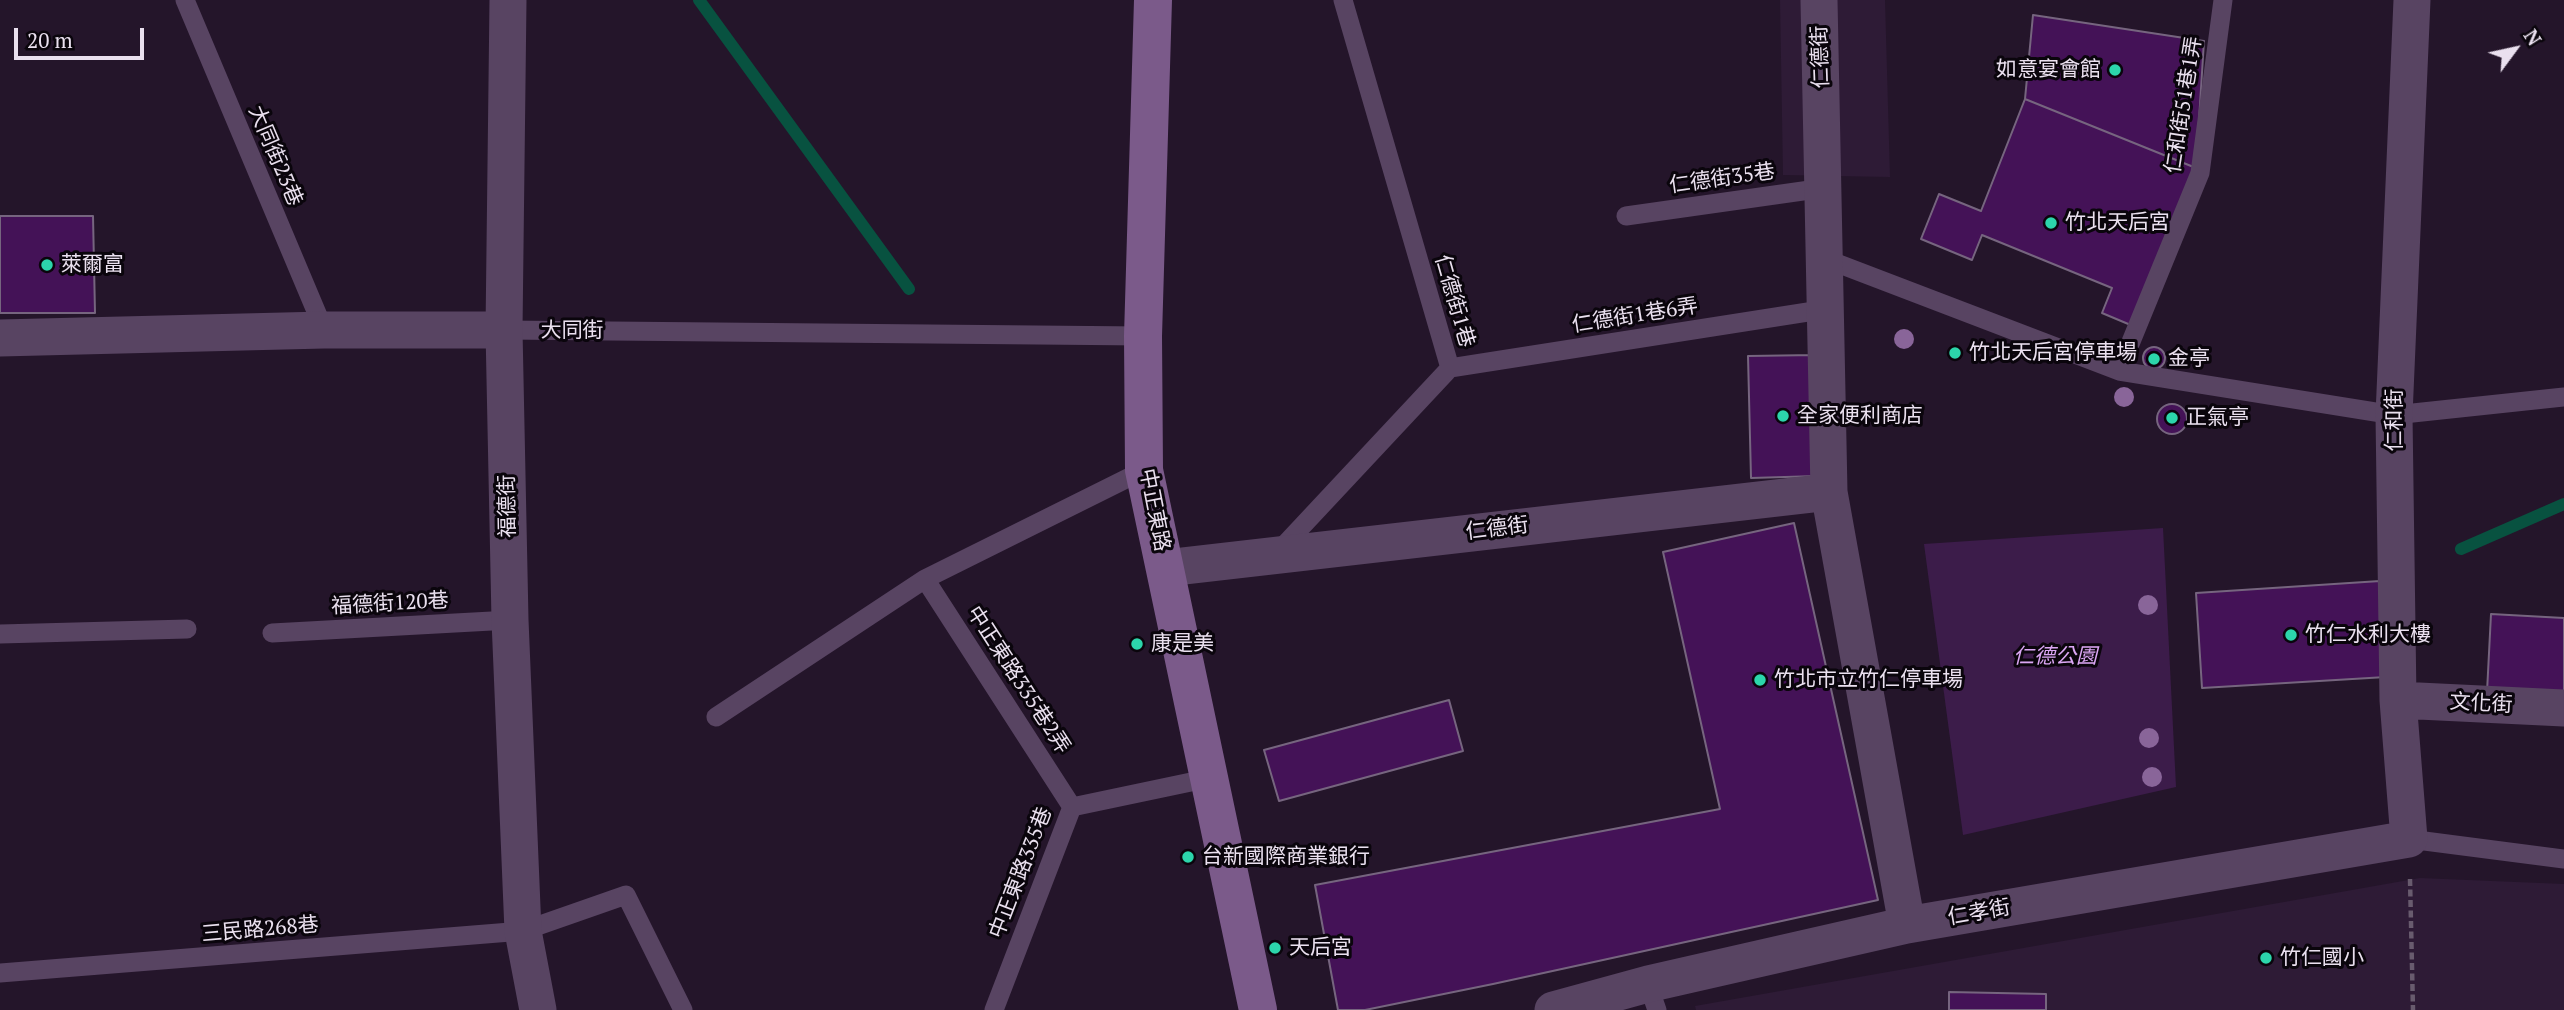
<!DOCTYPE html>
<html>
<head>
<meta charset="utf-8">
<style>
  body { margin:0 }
  #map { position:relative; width:2564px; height:1010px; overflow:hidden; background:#24152a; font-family:"PT Serif",serif }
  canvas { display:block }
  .north { position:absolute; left:2480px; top:14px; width:70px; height:70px; -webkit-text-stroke:5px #0a050c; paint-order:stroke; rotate:57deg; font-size:19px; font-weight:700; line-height:28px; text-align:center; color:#eae0ef }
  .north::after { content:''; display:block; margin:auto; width:24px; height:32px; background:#eae0ef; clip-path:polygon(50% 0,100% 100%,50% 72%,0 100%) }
  .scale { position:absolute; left:14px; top:28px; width:130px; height:32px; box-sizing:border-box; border:4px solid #eae0ef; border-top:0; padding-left:9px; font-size:21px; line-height:24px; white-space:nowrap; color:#eae0ef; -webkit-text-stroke:5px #0a050c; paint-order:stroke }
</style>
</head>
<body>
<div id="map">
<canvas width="2564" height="1010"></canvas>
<div class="north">N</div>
<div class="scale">20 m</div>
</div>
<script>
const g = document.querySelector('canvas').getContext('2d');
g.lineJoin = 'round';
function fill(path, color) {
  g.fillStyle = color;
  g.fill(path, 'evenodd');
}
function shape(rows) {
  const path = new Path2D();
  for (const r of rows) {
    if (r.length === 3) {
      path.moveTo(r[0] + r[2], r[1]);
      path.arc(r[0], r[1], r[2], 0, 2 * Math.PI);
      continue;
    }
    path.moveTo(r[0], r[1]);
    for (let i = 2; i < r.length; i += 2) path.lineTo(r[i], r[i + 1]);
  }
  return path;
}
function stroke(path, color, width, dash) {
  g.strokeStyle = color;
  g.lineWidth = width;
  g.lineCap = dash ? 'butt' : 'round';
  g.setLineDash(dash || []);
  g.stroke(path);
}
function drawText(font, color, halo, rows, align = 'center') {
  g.font = font + ' "PT Serif","Noto Sans TC",serif';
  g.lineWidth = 6;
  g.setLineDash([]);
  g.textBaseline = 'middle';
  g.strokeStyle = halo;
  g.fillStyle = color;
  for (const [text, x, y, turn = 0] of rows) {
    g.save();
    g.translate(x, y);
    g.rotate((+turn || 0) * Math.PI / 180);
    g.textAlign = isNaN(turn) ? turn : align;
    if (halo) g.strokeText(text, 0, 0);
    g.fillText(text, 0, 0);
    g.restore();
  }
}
fill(shape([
  [1780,0,1885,0,1890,177,1783,175],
  [2420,878,2564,884,2564,1010,1696,1010,1695,1006]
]), '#2e1b36');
fill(shape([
  [2163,528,2176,787,1963,835,1924,544]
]), '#3c1c4a');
stroke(shape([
  [699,0,909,289],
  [2461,549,2564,504]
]), '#085240', 12);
const building = shape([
  [2033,15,2204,41,2196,168,2025,99,2033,15],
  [2025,99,2196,168,2133,326,2102,313,2112,288,1982,235,1972,260,1921,239,1939,194,1981,211,2025,99],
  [0,216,93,216,95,313,0,313,0,216],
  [2154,358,11],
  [1815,355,1818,476,1751,478,1748,356,1815,355],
  [2172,419,15],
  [1794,523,1878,900,1493,984,1365,1010,1338,1010,1315,885,1720,809,1663,552,1794,523],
  [2380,581,2386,677,2202,688,2196,593,2380,581],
  [2491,614,2564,618,2564,694,2487,692,2491,614],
  [1449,700,1463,751,1279,801,1264,750,1449,700],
  [1949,992,2046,994,2046,1010,1949,1010,1949,992]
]);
fill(building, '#441257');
stroke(building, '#76657f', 2);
stroke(shape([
  [2410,879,2413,1010]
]), '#685b6e', 4.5, [7, 3.5]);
stroke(shape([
  [185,0,324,330],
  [1626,216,1824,188],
  [1826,259,2119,371,2394,415,2564,397],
  [504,330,1143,336],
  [1450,368,1827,309],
  [2119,371,2200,173,2223,0],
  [1276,554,1450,368,1343,0],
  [925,579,1072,807],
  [272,633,510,620],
  [0,634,187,629],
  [716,717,925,579,1144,470],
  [2409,839,2564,859],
  [0,973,523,931,626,895,683,1010],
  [1648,984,1657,1010],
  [994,1010,1072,807,1210,778]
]), '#584462', 19);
stroke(shape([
  [508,0,504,330,510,620,523,931,538,1010],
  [1819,0,1829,492,1907,925],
  [0,338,324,330,504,330],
  [1166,568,1829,492],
  [2398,700,2564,708],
  [1553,1010,1648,984,1907,925,2409,839,2398,700,2394,415,2412,0]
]), '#584462', 37);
stroke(shape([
  [1153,0,1143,336,1144,470,1258,1010]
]), '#7b5a8a', 38);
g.fillStyle = '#896599';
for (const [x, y] of [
  [1904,339],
  [2124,397],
  [2148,605],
  [2149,738],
  [2152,777]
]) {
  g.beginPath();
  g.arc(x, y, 10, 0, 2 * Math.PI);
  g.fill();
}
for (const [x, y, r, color] of [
  [2115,70,7,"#2cd5ab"],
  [2051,223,7,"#2cd5ab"],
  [47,265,7,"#2cd5ab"],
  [1955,353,7,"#2cd5ab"],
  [2154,359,7,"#2cd5ab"],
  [1783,416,7,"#2cd5ab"],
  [2172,418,7,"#2cd5ab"],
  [2291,635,7,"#2cd5ab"],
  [1137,644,7,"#2cd5ab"],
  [1760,680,7,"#2cd5ab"],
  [1188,857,7,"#2cd5ab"],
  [1275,948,7,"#2cd5ab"],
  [2266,958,7,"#2cd5ab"]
]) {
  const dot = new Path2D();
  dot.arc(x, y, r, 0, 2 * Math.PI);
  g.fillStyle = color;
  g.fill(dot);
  stroke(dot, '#0a050c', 2.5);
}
drawText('21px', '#eae0ef', '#0a050c', [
  ["仁德街",1821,57,-92],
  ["仁和街51巷1弄",2184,105,-81],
  ["大同街23巷",275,156,67],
  ["仁德街35巷",1722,179,-8],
  ["仁德街1巷",1454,301,74],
  ["仁德街1巷6弄",1635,316,-9],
  ["大同街",572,331],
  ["仁和街",2395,420,-90],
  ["福德街",508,506,-91],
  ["中正東路",1154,510,79],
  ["仁德街",1497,529,-7],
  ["福德街120巷",390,604,-3],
  ["中正東路335巷2弄",1018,680,57],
  ["文化街",2481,704,3],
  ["中正東路335巷",1021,873,-69],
  ["仁孝街",1979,913,-10],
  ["三民路268巷",260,930,-5]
]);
drawText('21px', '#eae0ef', '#0a050c', [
  ["如意宴會館",2101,70,"right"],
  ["竹北天后宮",2065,223],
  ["萊爾富",61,265],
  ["竹北天后宮停車場",1969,353],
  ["金亭",2168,359],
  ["全家便利商店",1797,416],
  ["正氣亭",2186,418],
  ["竹仁水利大樓",2305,635],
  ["康是美",1151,644],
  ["竹北市立竹仁停車場",1774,680],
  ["台新國際商業銀行",1202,857],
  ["天后宮",1289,948],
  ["竹仁國小",2280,958]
], 'left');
drawText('italic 21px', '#dba6f4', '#0a050c', [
  ["仁德公園",2055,657]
]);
</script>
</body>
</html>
